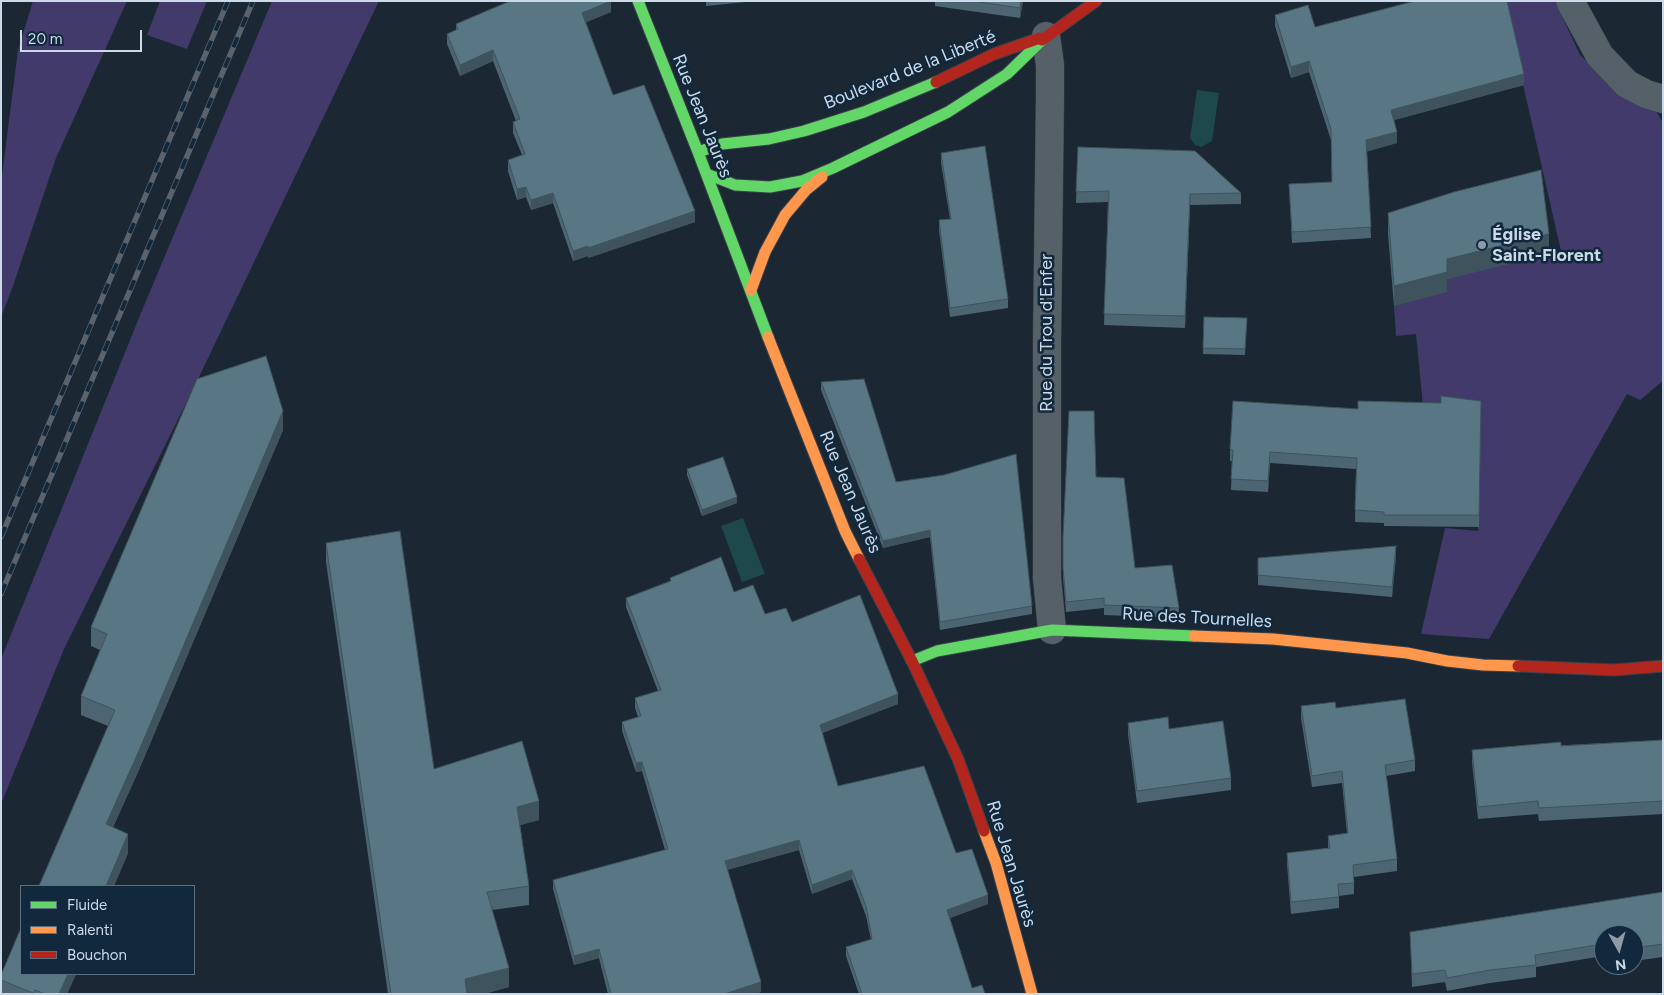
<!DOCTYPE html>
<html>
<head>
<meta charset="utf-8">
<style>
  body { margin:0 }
  #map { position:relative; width:1664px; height:995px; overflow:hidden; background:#1b2733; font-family:Figtree,sans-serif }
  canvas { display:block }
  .frame { position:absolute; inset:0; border:2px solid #cbdae8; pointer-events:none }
  .legend { position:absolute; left:20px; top:885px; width:175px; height:90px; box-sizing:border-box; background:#11283d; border:1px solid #5b6f81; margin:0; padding:6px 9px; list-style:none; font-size:15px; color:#cbdae8 }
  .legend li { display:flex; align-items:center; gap:10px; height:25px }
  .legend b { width:25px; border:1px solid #5b6f81 }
  .north { position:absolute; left:1594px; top:925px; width:50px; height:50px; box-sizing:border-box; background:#11283d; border:1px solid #5b6f81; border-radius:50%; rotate:173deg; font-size:14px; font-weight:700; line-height:20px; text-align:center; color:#cbdae8 }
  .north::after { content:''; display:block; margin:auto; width:18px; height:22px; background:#8d9ba9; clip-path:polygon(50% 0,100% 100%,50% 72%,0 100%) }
  .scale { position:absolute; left:20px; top:30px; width:122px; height:22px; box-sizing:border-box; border:2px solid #cbdae8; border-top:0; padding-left:6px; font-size:15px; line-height:18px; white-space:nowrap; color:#cbdae8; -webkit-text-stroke:4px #11283d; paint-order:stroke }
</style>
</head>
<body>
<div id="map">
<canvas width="1664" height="995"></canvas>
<div class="frame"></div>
<ul class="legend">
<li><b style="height:6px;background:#63d668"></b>Fluide</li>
<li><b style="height:6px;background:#ff974d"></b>Ralenti</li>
<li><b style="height:6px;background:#b3261e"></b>Bouchon</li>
</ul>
<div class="north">N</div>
<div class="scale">20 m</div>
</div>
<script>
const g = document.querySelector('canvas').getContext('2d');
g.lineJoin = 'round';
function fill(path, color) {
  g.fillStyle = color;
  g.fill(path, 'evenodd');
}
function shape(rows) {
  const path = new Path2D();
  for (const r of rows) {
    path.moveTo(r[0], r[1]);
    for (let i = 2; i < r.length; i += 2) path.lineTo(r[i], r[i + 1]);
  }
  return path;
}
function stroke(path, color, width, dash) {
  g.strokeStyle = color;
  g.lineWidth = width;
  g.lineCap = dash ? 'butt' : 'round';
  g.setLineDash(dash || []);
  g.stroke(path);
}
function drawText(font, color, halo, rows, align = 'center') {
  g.font = font + ' Figtree,sans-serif';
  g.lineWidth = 5;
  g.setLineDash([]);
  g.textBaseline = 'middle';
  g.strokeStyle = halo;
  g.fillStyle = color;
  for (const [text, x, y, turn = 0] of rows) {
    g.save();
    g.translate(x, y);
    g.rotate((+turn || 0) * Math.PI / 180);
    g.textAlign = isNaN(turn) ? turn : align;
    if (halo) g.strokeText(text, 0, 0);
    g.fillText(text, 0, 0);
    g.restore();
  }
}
fill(shape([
  [33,1,127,1,56,158,13,286,1,317,1,184,18,50],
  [160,1,207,1,187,49,147,35],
  [272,1,379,1,199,377,64,649,1,804,1,659,143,308],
  [1504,1,1555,1,1580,55,1621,92,1653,106,1663,123,1663,381,1640,400,1627,394,1489,639,1421,634,1445,528,1478,531,1480,446,1423,406,1416,334,1396,336,1394,306,1447,292,1447,279,1531,258,1552,250,1554,253,1561,251]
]), '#423a6b');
fill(shape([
  [1197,90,1219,93,1212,141,1201,147,1195,145,1190,138],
  [743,518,765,574,742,582,721,526]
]), '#1d484c');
const street = shape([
  [1570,1,1600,56,1627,84,1646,94,1663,99],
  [1046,36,1050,65,1050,95,1047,342,1047,578,1052,630]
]);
const fast = shape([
  [638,1,698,152,768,337],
  [698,152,722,144,769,139,804,131,864,112,936,82],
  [707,174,735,185,770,187,802,181,833,168,948,112,1007,74,1042,40],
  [912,661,937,651,1052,630,1194,636]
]);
const slow = shape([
  [751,290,765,252,785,215,806,190,822,177],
  [768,337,845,531,859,559],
  [1194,636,1273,639,1407,653,1447,661,1483,665,1518,666],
  [984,831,996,863,1032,994]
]);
const jam = shape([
  [1042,40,1096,1],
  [936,82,994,54,1040,38],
  [859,559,912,661,958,759,984,831],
  [1518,666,1614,670,1663,666]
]);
stroke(street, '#38414b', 29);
stroke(fast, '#38414b', 13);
stroke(slow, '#38414b', 13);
stroke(jam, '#38414b', 13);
stroke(street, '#566069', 28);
stroke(fast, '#63d668', 11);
stroke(slow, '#ff974d', 11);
stroke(jam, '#b3261e', 11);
const rail = shape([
  [1,537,228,1],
  [1,594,253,1]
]);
stroke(rail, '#5a636c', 5.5);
stroke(rail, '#11283d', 4, [11]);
fill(shape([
  [706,1,756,1,706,6],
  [935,1,1023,1,1020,18,935,6],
  [611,12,586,22,613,95,695,222,588,258,588,256,573,261,553,203,531,210,526,197,517,200,508,171,508,160,522,155,513,133,513,122,516,121,493,61,460,76,447,44,447,34,456,30,456,24],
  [1275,15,1315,27,1524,85,1394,120,1397,143,1367,151,1371,238,1292,243,1289,184,1332,182,1331,140,1309,72,1291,78,1275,26],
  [1078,147,1241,193,1241,204,1190,205,1185,328,1104,325,1108,202,1076,203],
  [941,153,1008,299,1008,308,950,317,939,230,939,220,950,219,941,163],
  [1388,213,1549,254,1447,279,1447,292,1394,306,1388,234],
  [1204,317,1247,318,1245,355,1203,354],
  [821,382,896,482,1032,606,1032,614,940,630,930,537,883,548,821,390],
  [1481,401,1479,527,1384,526,1384,523,1355,522,1356,469,1270,463,1268,492,1231,490,1232,461,1230,461,1230,449,1358,409,1441,403],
  [283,430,138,772,113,827,128,853,114,886,39,886,108,726,81,715,81,696,100,650,91,646,91,627],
  [687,469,737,503,702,516,687,475],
  [1096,477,1135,568,1179,608,1179,618,1104,615,1104,608,1066,612,1063,577,1063,537],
  [326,543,434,769,539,820,520,825,529,886,529,905,492,910,509,987,484,994,388,994,326,562],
  [1396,556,1392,597,1258,585,1258,558],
  [670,578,734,592,765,614,792,622,898,704,822,733,838,786,956,853,988,904,950,918,972,988,985,994,859,994,846,956,846,947,871,940,866,916,852,879,812,894,799,850,727,870,761,992,754,994,608,994,599,958,574,965,553,889,553,880,665,850,642,771,636,772,622,731,622,722,638,717,635,708,635,698,658,691,626,607,626,598,670,581],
  [1301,706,1336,708,1415,760,1415,771,1386,776,1397,859,1397,871,1354,877,1354,894,1339,896,1339,908,1291,914,1287,864,1287,853,1328,848,1328,836,1347,833,1342,783,1312,787,1301,718],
  [1128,723,1169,729,1231,778,1231,790,1137,803,1128,734],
  [1663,740,1663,814,1539,821,1538,814,1478,819,1472,762,1472,750],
  [1663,892,1663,957,1634,961,1634,935,1604,935,1604,962,1603,956,1536,967,1536,977,1490,983,1447,991,1445,982,1412,987,1410,932],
  [21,974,76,974,67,994,1,994,1,975]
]), '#4d6572');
fill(shape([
  [611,1,611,12,582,24,582,13],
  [1021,1,1023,1,1020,18,1020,8],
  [493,50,493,61,460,76,460,65],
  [1309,61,1309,72,1291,78,1291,67],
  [1524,74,1524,85,1391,121,1391,110],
  [1397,132,1397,143,1366,152,1366,140],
  [526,187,526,197,517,200,517,189],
  [553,193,553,203,531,210,531,200],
  [1190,194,1190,205,1185,328,1185,316],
  [695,211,695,222,588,258,588,248],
  [1549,234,1549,254,1447,279,1447,292,1394,306,1394,286,1447,259],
  [588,246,588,256,573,261,573,251],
  [283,411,283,430,138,772,106,843,106,824],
  [1270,452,1270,463,1268,492,1268,481],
  [737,497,737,503,702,516,702,510],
  [930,530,930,537,883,548,883,541],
  [1396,546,1396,556,1392,597,1392,587],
  [898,694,898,704,820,734,820,725],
  [642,762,642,771,636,772,636,763],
  [539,801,539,820,517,826,517,807],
  [128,834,128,853,114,886,106,886],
  [799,840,799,850,725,870,725,861],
  [852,870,852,879,812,894,812,885],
  [988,895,988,904,947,919,947,910],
  [599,949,599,958,574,965,574,956],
  [509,968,509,987,484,994,465,994,465,979],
  [68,974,76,974,67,994,59,994],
  [761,982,761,992,754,994,724,994]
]), '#3e535c');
const building = shape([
  [510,1,611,1,582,13,613,95,644,85,695,211,588,248,588,246,573,251,553,193,531,200,526,187,517,189,508,160,525,154,513,122,520,119,493,50,460,65,447,34,458,29,456,24,510,1],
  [973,1,1021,1,1020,8,973,1],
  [1415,1,1507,1,1524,74,1391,110,1397,132,1366,140,1371,227,1292,232,1289,184,1332,182,1331,129,1309,61,1291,67,1275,15,1308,5,1315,27,1415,1],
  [985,146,1008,299,950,308,939,220,951,219,941,153,985,146],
  [1078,147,1195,151,1241,193,1190,194,1185,316,1104,314,1109,191,1076,192,1078,147],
  [1541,170,1549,234,1447,259,1447,272,1394,286,1388,213,1454,192,1541,170],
  [1204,317,1247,318,1245,349,1203,348,1204,317],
  [266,356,283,411,138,753,106,824,128,834,106,886,39,886,115,710,81,696,107,634,91,627,197,379,266,356],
  [864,379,896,482,944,475,1016,454,1032,606,940,622,930,530,883,541,821,382,864,379],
  [1441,396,1481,401,1479,515,1384,515,1384,512,1355,510,1357,458,1270,452,1268,481,1231,479,1233,450,1230,449,1233,401,1358,409,1358,401,1441,403,1441,396],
  [1069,411,1094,411,1096,477,1124,478,1135,568,1172,565,1179,608,1104,605,1104,598,1066,602,1063,567,1063,537,1069,411],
  [723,457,737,497,702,510,687,469,723,457],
  [400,531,434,769,522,741,539,801,517,807,529,886,487,892,509,968,465,979,467,994,391,994,326,543,400,531],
  [1396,546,1392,587,1258,575,1258,558,1396,546],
  [721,557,734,592,753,585,765,614,786,608,792,622,860,595,898,694,820,725,838,786,924,766,956,853,972,849,988,895,947,910,972,988,982,985,985,994,862,994,846,947,872,939,866,906,852,870,812,885,799,840,725,861,761,982,724,994,611,994,599,949,574,956,553,880,668,849,642,762,636,763,622,722,641,716,635,698,661,690,626,598,671,581,670,578,721,557],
  [1405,699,1415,760,1385,765,1397,859,1353,865,1354,883,1338,884,1339,897,1291,902,1287,853,1330,848,1328,836,1348,833,1342,771,1312,776,1301,706,1335,702,1336,708,1405,699],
  [1168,717,1169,729,1223,721,1231,778,1137,791,1128,723,1168,717],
  [1663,740,1663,801,1539,808,1538,801,1478,807,1472,750,1561,742,1561,746,1663,740],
  [1663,892,1663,944,1634,948,1634,935,1604,935,1604,950,1603,944,1535,955,1536,965,1490,970,1447,978,1445,970,1412,974,1410,932,1663,892],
  [21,928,21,974,68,974,59,994,45,994,35,990,33,993,1,980,1,975,21,928]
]);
fill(building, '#597684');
stroke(building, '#3e535c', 1);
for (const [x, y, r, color] of [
  [1482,245,5,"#8d9ba9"]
]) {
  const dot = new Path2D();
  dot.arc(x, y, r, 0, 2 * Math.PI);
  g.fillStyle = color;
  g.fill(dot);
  stroke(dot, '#11283d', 2);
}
drawText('18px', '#cbdae8', '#11283d', [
  ["Boulevard de la Liberté",910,70,-22],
  ["Rue Jean Jaurès",702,116,68],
  ["Rue du Trou d'Enfer",1047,333,-90],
  ["Rue Jean Jaurès",850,492,67],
  ["Rue des Tournelles",1197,618,3],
  ["Rue Jean Jaurès",1011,864,73]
]);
drawText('bold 18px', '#cbdae8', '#11283d', [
  ["Église",1492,235],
  ["Saint-Florent",1492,256]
], 'left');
</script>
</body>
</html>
